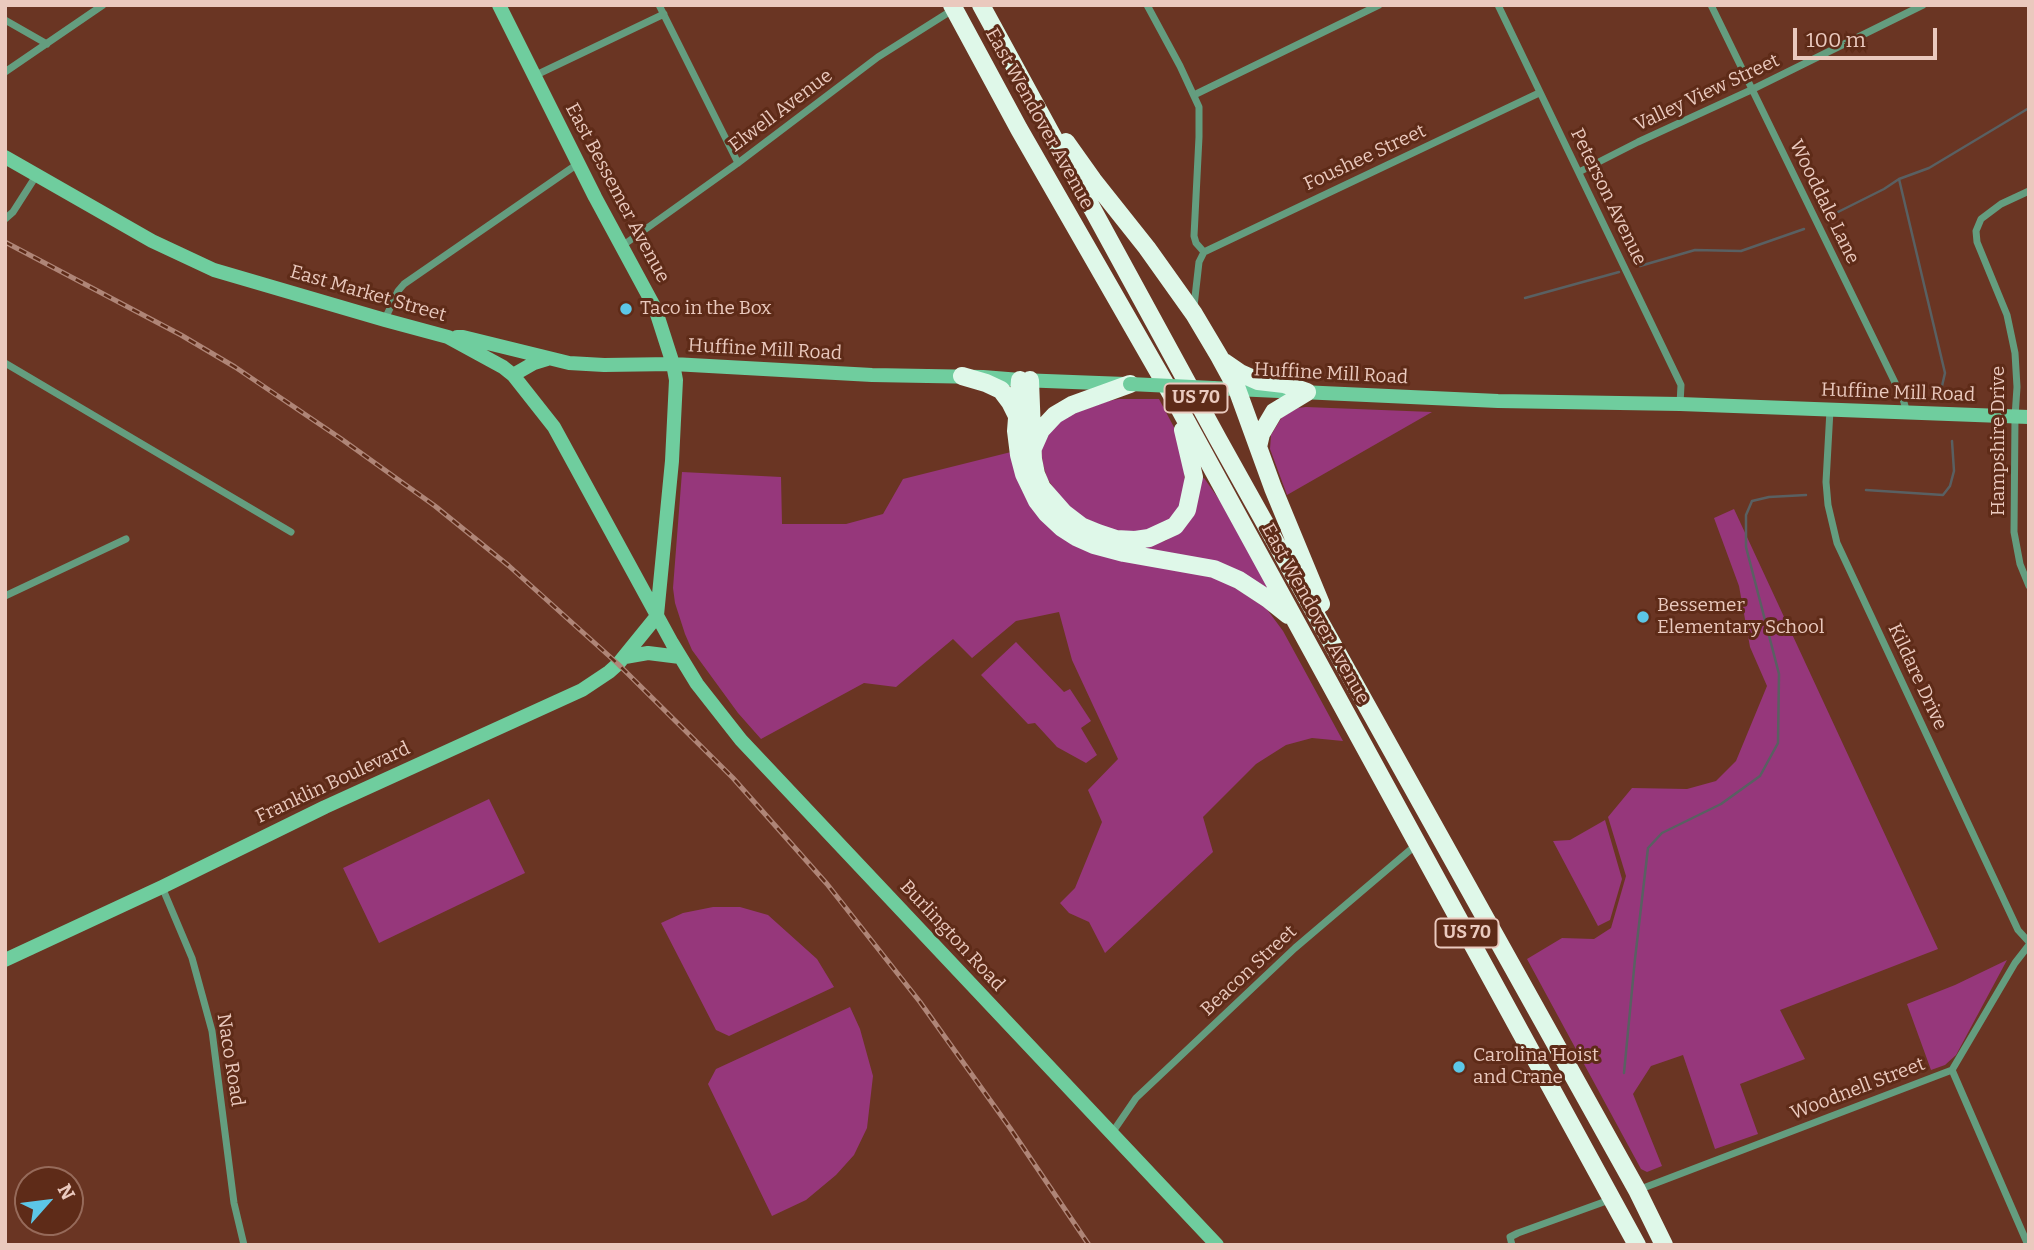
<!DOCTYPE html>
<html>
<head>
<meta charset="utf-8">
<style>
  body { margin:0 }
  #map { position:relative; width:2034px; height:1250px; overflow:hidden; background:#6a3523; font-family:Bitter,serif }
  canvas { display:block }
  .frame { position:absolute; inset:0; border:7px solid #eac9be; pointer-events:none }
  .north { position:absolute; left:14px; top:1166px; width:70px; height:70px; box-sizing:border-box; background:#5e2b18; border:2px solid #966a5a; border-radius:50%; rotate:62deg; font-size:19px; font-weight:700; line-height:28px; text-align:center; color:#eac9be }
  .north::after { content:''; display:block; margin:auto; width:24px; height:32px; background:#5cc7e7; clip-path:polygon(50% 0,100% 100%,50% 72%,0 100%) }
  .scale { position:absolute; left:1793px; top:28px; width:144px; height:32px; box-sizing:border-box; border:4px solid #eac9be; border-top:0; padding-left:9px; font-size:21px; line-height:24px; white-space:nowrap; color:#eac9be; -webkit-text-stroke:5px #5e2b18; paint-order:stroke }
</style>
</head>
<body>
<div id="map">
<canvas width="2034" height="1250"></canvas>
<div class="frame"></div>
<div class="north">N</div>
<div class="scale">100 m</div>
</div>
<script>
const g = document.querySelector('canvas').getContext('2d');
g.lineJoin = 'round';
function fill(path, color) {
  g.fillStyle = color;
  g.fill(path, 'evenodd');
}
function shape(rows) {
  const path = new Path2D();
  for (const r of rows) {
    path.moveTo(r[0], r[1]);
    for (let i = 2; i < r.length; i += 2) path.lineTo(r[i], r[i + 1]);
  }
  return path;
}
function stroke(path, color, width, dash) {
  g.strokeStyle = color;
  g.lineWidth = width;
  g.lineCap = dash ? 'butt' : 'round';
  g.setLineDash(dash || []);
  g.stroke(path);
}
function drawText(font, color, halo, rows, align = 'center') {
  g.font = font + ' Bitter,serif';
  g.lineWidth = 6;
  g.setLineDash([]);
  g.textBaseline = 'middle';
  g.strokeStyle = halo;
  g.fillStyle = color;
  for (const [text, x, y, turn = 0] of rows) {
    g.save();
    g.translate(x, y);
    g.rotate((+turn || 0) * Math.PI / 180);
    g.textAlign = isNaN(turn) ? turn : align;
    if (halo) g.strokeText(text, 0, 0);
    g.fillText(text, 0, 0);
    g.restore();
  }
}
fill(shape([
  [1119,399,1159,399,1176,431,1183,460,1185,484,1183,500,1170,522,1148,533,1112,530,1082,517,1069,507,1057,493,1047,478,1043,464,1041,450,1044,439,1059,419,1108,401],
  [1306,407,1432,412,1287,495,1270,449,1271,435,1282,417,1298,408],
  [1011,452,1014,469,1022,490,1034,510,1197,574,1223,580,1266,608,1283,631,1343,741,1312,738,1286,745,1256,764,1203,817,1213,852,1105,953,1089,922,1069,913,1060,903,1075,888,1102,822,1088,790,1118,759,1072,660,1059,612,1016,621,972,658,953,639,896,687,864,683,761,739,738,713,692,650,685,634,675,603,673,588,682,472,781,477,782,524,846,524,883,514,903,479],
  [1204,478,1228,512,1269,589,1133,548,1165,541,1177,533,1199,480],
  [1734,509,1938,949,1780,1010,1805,1059,1740,1084,1758,1134,1715,1149,1683,1055,1651,1066,1633,1094,1662,1166,1647,1172,1641,1169,1527,959,1562,938,1594,939,1611,928,1626,876,1608,817,1632,788,1687,789,1716,781,1736,761,1767,686,1750,647,1739,586,1714,518],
  [1016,642,1064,692,1070,689,1091,721,1081,728,1097,755,1086,763,1057,747,1035,723,1028,724,981,675],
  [489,799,525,873,379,943,343,868],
  [1605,820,1622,879,1610,920,1598,926,1553,841,1570,840],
  [713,907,740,907,768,915,817,959,834,987,729,1036,716,1030,661,923,683,913],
  [2007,960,1956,1055,1945,1065,1931,1070,1907,1004,1955,985],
  [850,1007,860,1029,873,1076,867,1128,854,1155,836,1175,806,1200,772,1216,708,1084,716,1069]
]), '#96377b');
stroke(shape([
  [1899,179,1945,373,1942,386],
  [1824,219,1884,189,1899,179,1929,168,2029,108],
  [1640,266,1695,250,1741,251,1804,229],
  [1525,298,1619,272],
  [1866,490,1943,495,1950,486,1954,471,1952,441],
  [1624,1073,1635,959,1648,848,1662,833,1721,804,1760,776,1778,743,1779,674,1746,547,1746,515,1752,501,1769,497,1806,495]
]), '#596062', 2.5);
stroke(shape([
  [659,5,738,163],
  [1147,5,1180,66,1199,107,1199,137,1194,236,1196,243,1204,252,1199,262,1194,306],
  [1498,5,1681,385,1680,404],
  [1711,5,1903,399,1907,413],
  [5,20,47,44],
  [5,72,103,5],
  [534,76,664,14],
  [1194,95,1379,5],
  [1579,172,1638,142,1751,90,1923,5],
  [2029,191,2001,204,1981,219,1976,231,1977,242,2007,315,2015,353,2017,387,2015,417,2014,532,2020,564,2029,586],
  [5,219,13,212,36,176],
  [622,246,738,163,878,57,954,9],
  [1204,252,1539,93],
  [385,319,398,291,404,284,579,163],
  [5,363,291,532],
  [1830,410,1826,482,1828,505,1837,543,2018,930,2029,942],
  [5,596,126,539],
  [162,887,192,958,212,1031,234,1203,244,1245],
  [1952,1070,2028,1245],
  [1112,1133,1136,1098,1295,948,1416,845],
  [1638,1190,1952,1070,2015,963,2029,945],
  [1512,1245,1510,1237,1518,1233,1612,1199]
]), '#649d7f', 7);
stroke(shape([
  [499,5,595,197,655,308,673,364,676,380,672,461,657,615],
  [5,157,152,241,214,270,385,320,448,337,503,367,513,375,554,427,672,643,697,684,741,740,1217,1245],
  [457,337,463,337,569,363,604,365,673,364,872,375,983,377,1020,380,1125,384],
  [513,375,534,363,547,359],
  [1213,388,1498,401,1680,404,2029,417],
  [625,657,648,653,680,657],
  [5,960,162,887,325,807,582,690,609,672,618,664,657,616]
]), '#6fcd9e', 14);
stroke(shape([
  [952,5,1019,129,1178,406,1637,1245],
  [981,5,1218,439,1637,1190,1664,1245],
  [1066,142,1093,180,1147,248,1194,314,1219,356,1237,389,1273,488,1321,604],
  [1224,362,1240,373,1258,381,1284,384,1307,392],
  [962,376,986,383,1001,390,1010,402,1017,416],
  [1020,380,1016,431,1019,455,1024,474,1037,501,1047,514,1062,528,1076,537,1094,545,1124,553,1214,569,1239,580,1268,599,1288,615],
  [1030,380,1033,459,1036,474,1042,488,1064,513,1081,526,1098,533,1116,539,1135,540,1149,538,1175,526,1187,510,1194,477,1183,430],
  [1258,447,1261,434,1274,412,1307,392],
  [1033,448,1041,430,1055,415,1072,405,1130,384]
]), '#dff8e9', 18);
const rail = shape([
  [5,242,181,335,235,367,340,438,435,506,509,566,618,664,733,778,827,884,920,1002,1010,1128,1089,1245]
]);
stroke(rail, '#af8577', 5);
stroke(rail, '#5e2b18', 2.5, [8]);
stroke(shape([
  [1130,384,1213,388]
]), '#6fcd9e', 14);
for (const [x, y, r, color] of [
  [626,309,7,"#5cc7e7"],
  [1643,617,7,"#5cc7e7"],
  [1459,1067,7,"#5cc7e7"]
]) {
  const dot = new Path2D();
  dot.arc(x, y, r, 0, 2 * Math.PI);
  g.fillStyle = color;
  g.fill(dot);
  stroke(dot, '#5e2b18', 2.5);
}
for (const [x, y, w] of [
  [1196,398,63],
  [1467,933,63]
]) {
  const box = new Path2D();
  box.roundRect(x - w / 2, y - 14.5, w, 29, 5);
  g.fillStyle = '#5e2b18';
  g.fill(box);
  stroke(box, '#eac9be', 2);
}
drawText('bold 18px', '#eac9be', null, [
  ["US 70",1196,398],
  ["US 70",1467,933]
]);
drawText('19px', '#eac9be', '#5e2b18', [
  ["Valley View Street",1707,93,-25],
  ["Elwell Avenue",781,111,-37],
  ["East Wendover Avenue",1039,119,61],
  ["Foushee Street",1365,158,-25],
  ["East Bessemer Avenue",617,193,62],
  ["Peterson Avenue",1608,197,64],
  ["Wooddale Lane",1824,202,64],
  ["East Market Street",368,294,16],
  ["Huffine Mill Road",765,350,3],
  ["Huffine Mill Road",1331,374,3],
  ["Huffine Mill Road",1898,393,2],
  ["Hampshire Drive",1999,441,-90],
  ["East Wendover Avenue",1315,614,61],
  ["Kildare Drive",1917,677,65],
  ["Franklin Boulevard",333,783,-25],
  ["Burlington Road",952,936,47],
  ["Beacon Street",1249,971,-43],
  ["Naco Road",230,1060,81],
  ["Woodnell Street",1858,1089,-21]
]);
drawText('19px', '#eac9be', '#5e2b18', [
  ["Taco in the Box",640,309],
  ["Bessemer",1657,606],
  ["Elementary School",1657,628],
  ["Carolina Hoist",1473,1056],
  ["and Crane",1473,1078]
], 'left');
</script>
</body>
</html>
